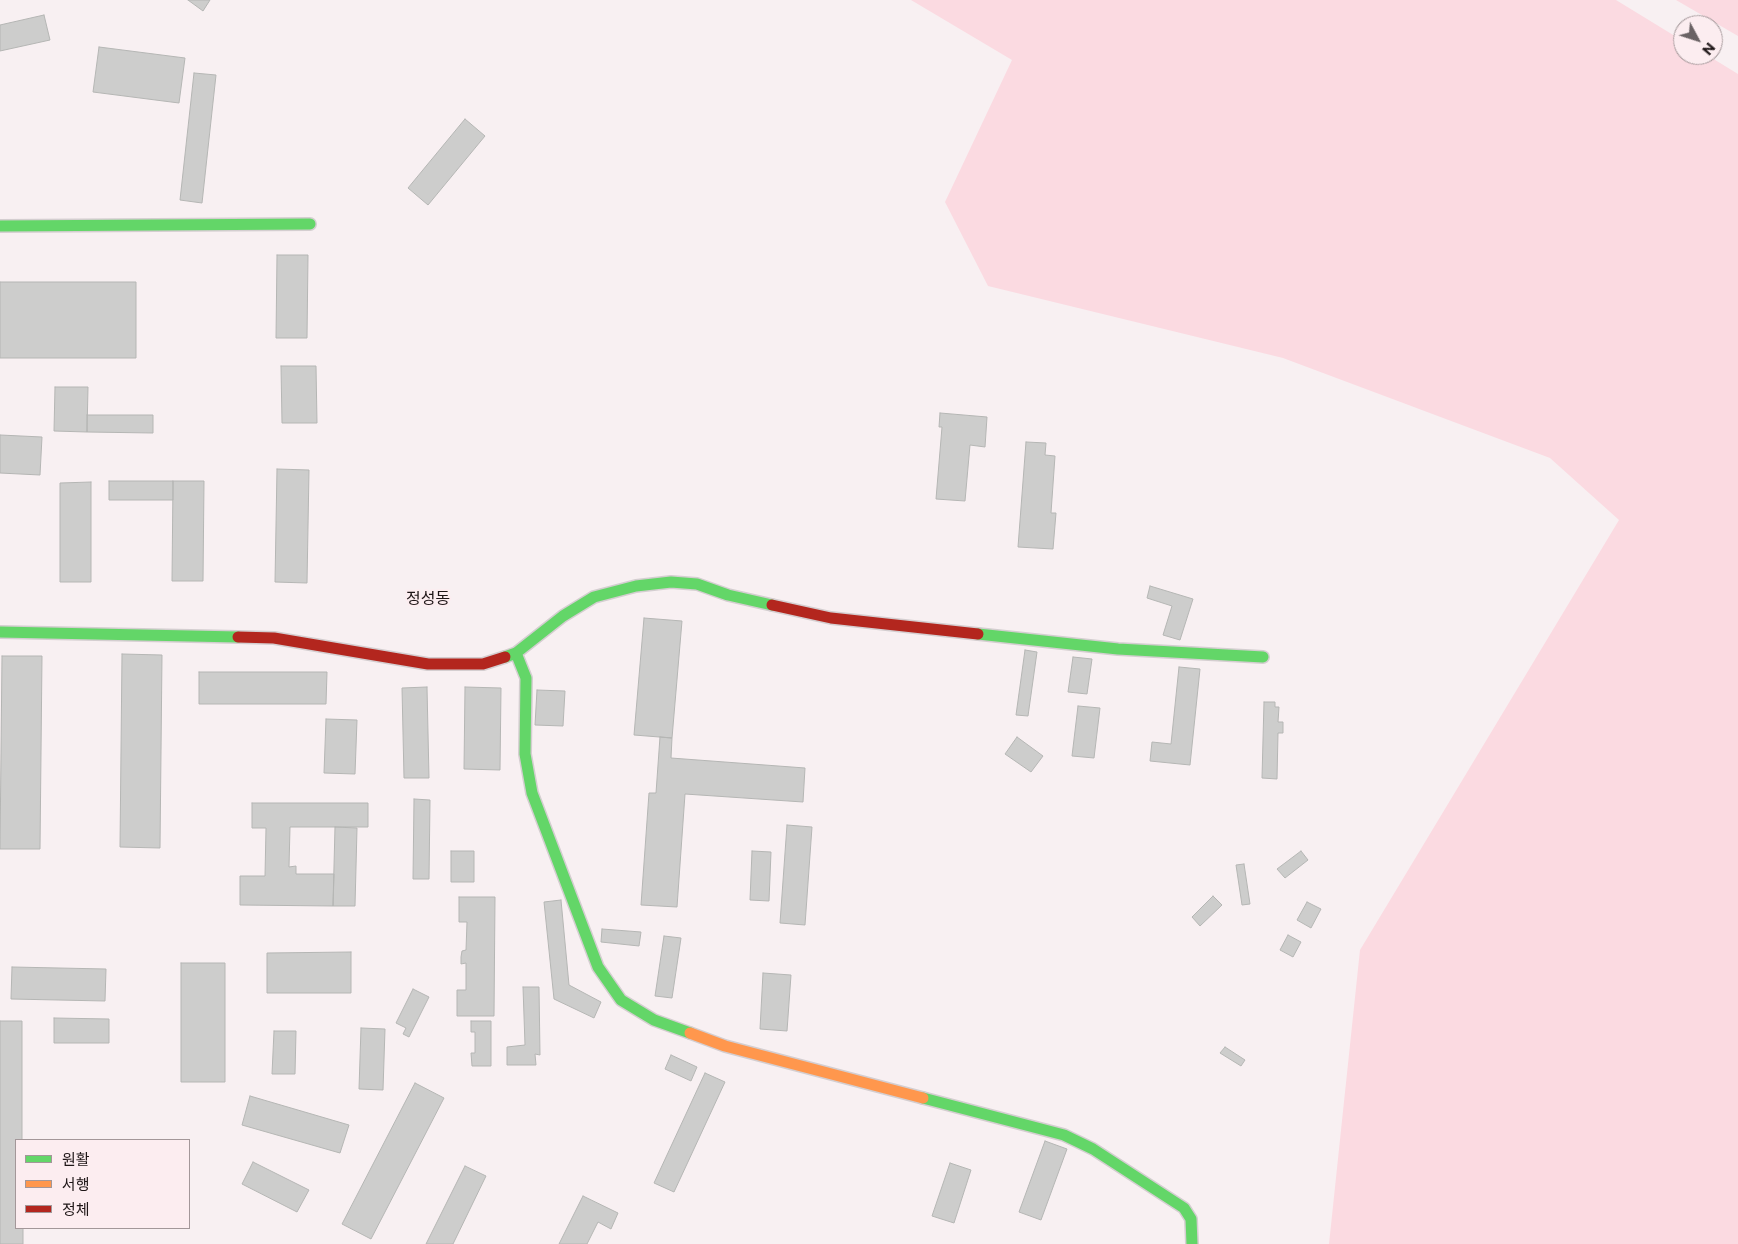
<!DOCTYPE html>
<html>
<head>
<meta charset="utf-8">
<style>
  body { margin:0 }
  #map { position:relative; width:1738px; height:1244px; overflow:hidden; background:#f8f0f2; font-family:Montserrat,"Noto Sans KR",sans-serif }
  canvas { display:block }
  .legend { position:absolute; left:15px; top:1139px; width:175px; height:90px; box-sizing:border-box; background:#fcedf0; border:1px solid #a39799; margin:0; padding:6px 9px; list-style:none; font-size:15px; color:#1e1617 }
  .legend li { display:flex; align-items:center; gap:10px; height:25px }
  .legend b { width:25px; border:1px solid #a39799 }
  .north { position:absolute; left:1673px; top:15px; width:50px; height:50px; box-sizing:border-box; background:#fcedf0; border:1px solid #a39799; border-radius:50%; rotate:130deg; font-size:14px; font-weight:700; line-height:20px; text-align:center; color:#1e1617 }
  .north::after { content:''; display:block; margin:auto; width:18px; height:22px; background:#6a6264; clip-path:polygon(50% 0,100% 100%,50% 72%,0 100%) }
</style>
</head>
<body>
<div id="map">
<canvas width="1738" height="1244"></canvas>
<ul class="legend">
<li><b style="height:6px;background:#63d668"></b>원활</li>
<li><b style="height:6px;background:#ff974d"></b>서행</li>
<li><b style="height:6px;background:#b3261e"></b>정체</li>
</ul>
<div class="north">N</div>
</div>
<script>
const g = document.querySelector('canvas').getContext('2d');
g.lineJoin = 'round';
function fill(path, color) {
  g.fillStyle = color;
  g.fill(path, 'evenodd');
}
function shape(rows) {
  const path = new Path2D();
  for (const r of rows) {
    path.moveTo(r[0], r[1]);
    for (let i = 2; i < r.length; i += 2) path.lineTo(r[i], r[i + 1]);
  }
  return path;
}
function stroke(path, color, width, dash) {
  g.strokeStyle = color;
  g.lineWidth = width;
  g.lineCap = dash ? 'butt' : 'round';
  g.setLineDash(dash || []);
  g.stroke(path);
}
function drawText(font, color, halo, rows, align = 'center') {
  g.font = font + ' Montserrat,"Noto Sans KR",sans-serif';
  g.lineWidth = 4;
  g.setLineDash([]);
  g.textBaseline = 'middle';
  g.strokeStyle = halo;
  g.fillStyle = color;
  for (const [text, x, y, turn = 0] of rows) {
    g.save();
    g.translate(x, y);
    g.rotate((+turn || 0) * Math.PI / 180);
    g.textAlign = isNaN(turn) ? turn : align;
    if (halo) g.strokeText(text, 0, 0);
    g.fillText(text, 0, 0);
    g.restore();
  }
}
fill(shape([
  [911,0,1616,0,1683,41,1683,55,1707,55,1738,74,1738,1244,1329,1244,1360,950,1619,520,1550,458,1283,358,988,286,945,202,1012,60],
  [1676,0,1738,0,1738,36]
]), '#fbdae1');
const building = shape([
  [188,0,210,0,203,11,188,0],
  [44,15,50,40,0,51,0,25,44,15],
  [99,47,185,58,179,103,93,92,99,47],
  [194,73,216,75,202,203,180,200,194,73],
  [465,119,485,136,428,205,408,188,465,119],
  [277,255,308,255,307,338,276,338,277,255],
  [0,282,136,282,136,358,0,358,0,282],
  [281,366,316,366,317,423,282,423,281,366],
  [55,387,88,387,87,432,54,431,55,387],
  [940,413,987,417,985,447,970,445,965,501,936,499,942,427,939,427,940,413],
  [87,415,153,415,153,433,87,432,87,415],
  [0,435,42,437,40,475,0,473,0,435],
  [1026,442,1046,443,1045,455,1055,456,1051,513,1056,513,1053,549,1018,547,1026,442],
  [277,469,309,470,307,583,275,582,277,469],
  [109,481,173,481,173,500,109,500,109,481],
  [173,481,204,481,203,581,172,581,173,481],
  [91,482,91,582,60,582,60,483,91,482],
  [1150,586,1193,599,1180,640,1163,635,1172,606,1147,598,1150,586],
  [644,618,682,621,672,738,634,735,644,618],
  [1025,650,1037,652,1028,716,1016,715,1025,650],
  [122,654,162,655,160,848,120,847,122,654],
  [2,656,42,656,40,849,0,849,2,656],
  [1073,657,1092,659,1087,694,1068,692,1073,657],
  [1179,667,1200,669,1190,765,1150,761,1152,742,1171,744,1179,667],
  [199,672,327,672,326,704,199,704,199,672],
  [427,687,429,778,404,778,402,688,427,687],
  [465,687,501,688,500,770,464,769,465,687],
  [537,690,565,691,563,726,535,725,537,690],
  [1264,702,1275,702,1275,707,1279,707,1278,722,1283,722,1283,733,1278,733,1277,779,1262,778,1264,702],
  [1078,706,1100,708,1094,758,1072,756,1078,706],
  [326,719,357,720,355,774,324,773,326,719],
  [660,737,672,738,671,758,805,768,803,802,685,794,677,907,641,905,649,793,656,793,660,737],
  [1017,737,1043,756,1031,772,1005,754,1017,737],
  [414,799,430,800,429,879,413,879,414,799],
  [252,803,368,803,368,827,290,827,289,867,296,866,296,874,334,874,333,906,240,905,240,876,265,876,266,828,252,828,252,803],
  [787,825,812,827,805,925,780,923,787,825],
  [335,827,357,828,355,906,333,906,335,827],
  [451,851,474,851,474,882,451,882,451,851],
  [752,851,771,852,769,901,750,900,752,851],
  [1301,851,1308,860,1285,878,1277,869,1301,851],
  [1244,864,1250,904,1242,905,1236,865,1244,864],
  [1213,896,1222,905,1200,926,1192,917,1213,896],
  [459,897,495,897,494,1016,457,1016,457,990,466,990,466,963,461,964,461,957,462,951,466,950,467,922,459,922,459,897],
  [561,900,569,985,601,1002,594,1018,554,999,544,902,561,900],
  [1307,902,1321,909,1311,928,1297,920,1307,902],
  [602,929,641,932,639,946,601,942,602,929],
  [1288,935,1301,942,1293,957,1280,950,1288,935],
  [664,936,681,938,672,998,655,996,664,936],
  [351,952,351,993,267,993,267,953,351,952],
  [181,963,225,963,225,1082,181,1082,181,963],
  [12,967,106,969,105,1001,11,999,12,967],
  [763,973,791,975,787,1031,760,1029,763,973],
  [523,987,539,987,540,1055,535,1054,536,1065,507,1065,507,1047,525,1045,523,987],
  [413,989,429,997,409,1037,403,1034,406,1028,396,1023,413,989],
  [54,1018,109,1019,109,1043,54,1043,54,1018],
  [0,1021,22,1021,22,1140,16,1140,16,1228,23,1228,23,1244,0,1244,0,1021],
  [471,1021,491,1021,491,1066,472,1066,471,1053,475,1053,475,1032,471,1032,471,1021],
  [361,1028,385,1029,383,1090,359,1089,361,1028],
  [274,1031,296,1031,295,1074,272,1074,274,1031],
  [1225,1047,1245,1060,1241,1066,1220,1053,1225,1047],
  [671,1055,697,1067,691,1081,665,1069,671,1055],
  [705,1073,725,1082,674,1192,654,1183,705,1073],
  [415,1083,444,1098,371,1239,342,1224,415,1083],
  [250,1096,349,1125,340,1153,242,1125,250,1096],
  [1045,1141,1067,1149,1041,1220,1019,1212,1045,1141],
  [253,1162,309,1190,297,1212,242,1184,253,1162],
  [950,1163,971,1170,954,1223,932,1216,950,1163],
  [465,1166,486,1176,453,1244,426,1244,465,1166],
  [583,1196,618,1213,611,1229,598,1222,587,1244,559,1244,583,1196]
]);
fill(building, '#cdcdcc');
stroke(building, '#b5b6b4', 1);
const fast = shape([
  [0,226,310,224],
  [0,632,238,637],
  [978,634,1118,649,1263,657],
  [516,653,526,678,525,754,532,793,598,967,621,1000,654,1020,690,1033],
  [505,657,516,653,563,616,594,597,636,586,671,582,697,584,728,595,772,605],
  [923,1098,1064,1135,1093,1149,1184,1208,1191,1219,1192,1244]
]);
const slow = shape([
  [690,1033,725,1046,923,1098]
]);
const jam = shape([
  [772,605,831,618,978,634],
  [238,637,274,638,428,664,483,664,505,657]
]);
stroke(fast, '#d4ced0', 14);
stroke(slow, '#d4ced0', 14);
stroke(jam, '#d4ced0', 14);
stroke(fast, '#63d668', 11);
stroke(slow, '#ff974d', 11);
stroke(jam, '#b3261e', 11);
drawText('16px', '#1e1617', '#fcedf0', [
  ["정성동",428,599]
]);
</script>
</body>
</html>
